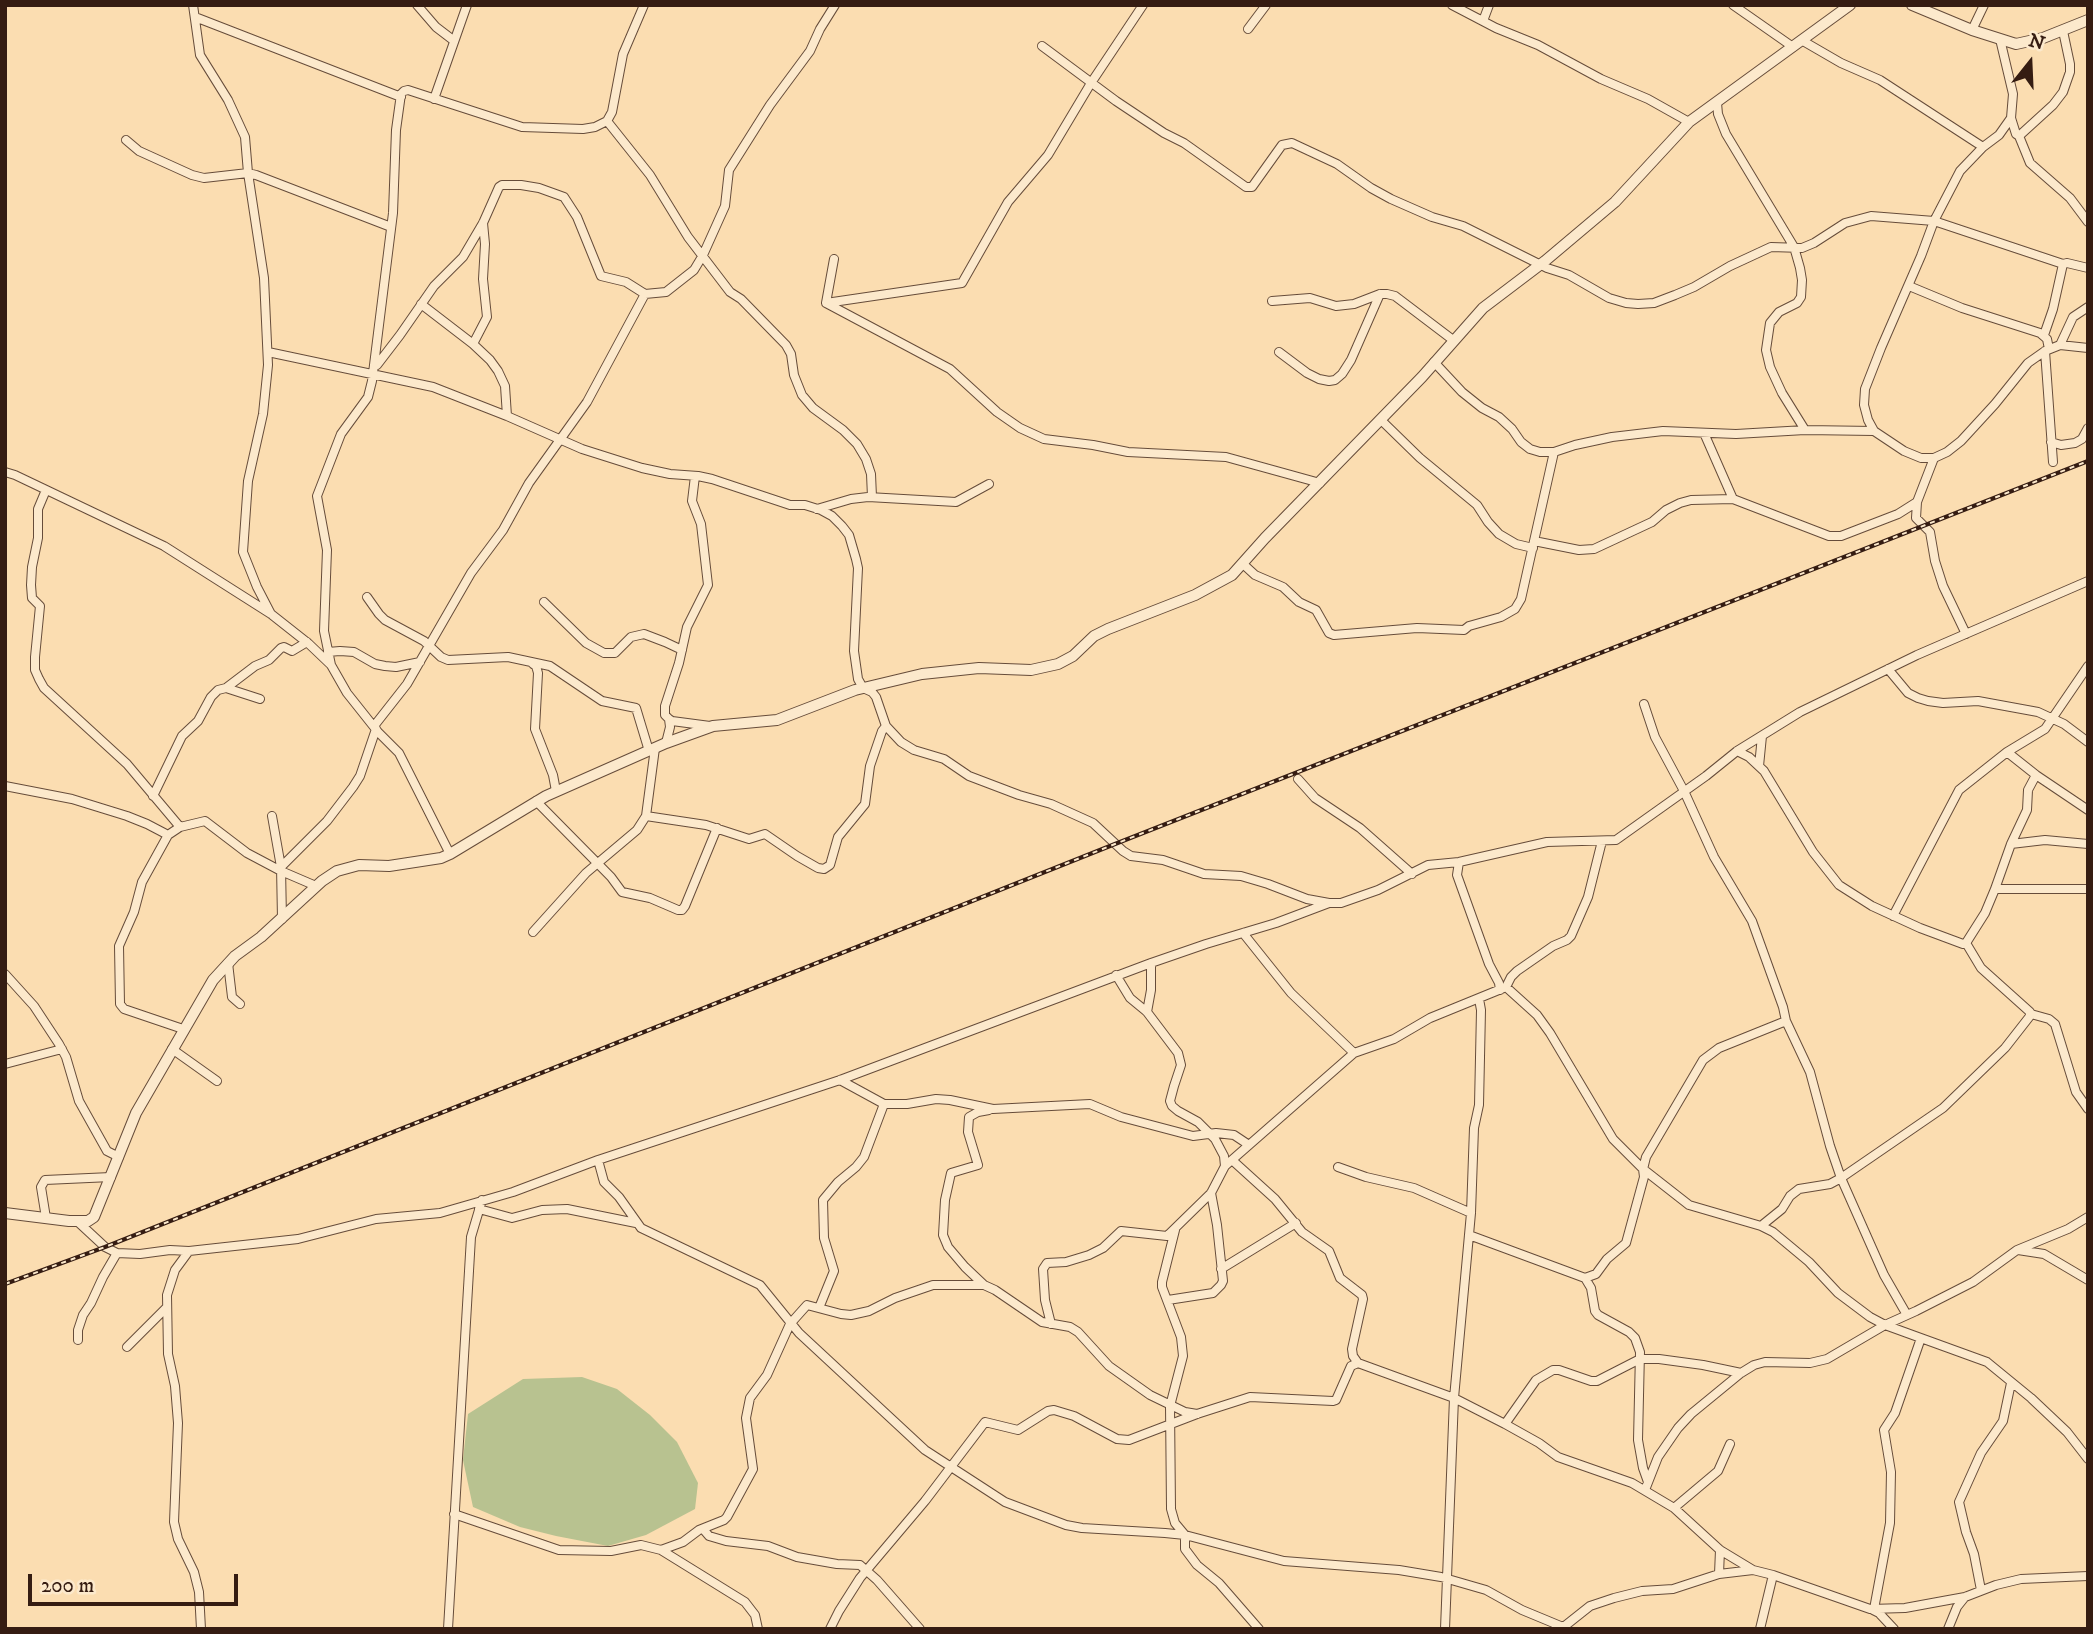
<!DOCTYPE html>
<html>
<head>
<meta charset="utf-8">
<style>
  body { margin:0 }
  #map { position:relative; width:2093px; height:1634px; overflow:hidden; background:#fbddb1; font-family:"IM FELL DW Pica",serif }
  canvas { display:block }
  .frame { position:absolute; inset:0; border:7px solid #351c12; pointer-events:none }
  .north { position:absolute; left:1995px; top:28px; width:70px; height:70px; -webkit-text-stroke:5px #fce9cc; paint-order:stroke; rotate:18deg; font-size:19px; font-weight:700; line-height:28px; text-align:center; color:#351c12 }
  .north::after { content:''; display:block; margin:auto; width:24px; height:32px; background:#351c12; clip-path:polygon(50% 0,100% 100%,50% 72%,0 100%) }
  .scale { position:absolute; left:28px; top:1574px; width:210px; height:32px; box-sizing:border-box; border:4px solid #351c12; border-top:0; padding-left:9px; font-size:21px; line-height:24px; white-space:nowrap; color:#351c12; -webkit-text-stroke:5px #fce9cc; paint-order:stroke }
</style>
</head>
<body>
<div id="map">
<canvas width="2093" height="1634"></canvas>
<div class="frame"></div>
<div class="north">N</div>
<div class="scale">200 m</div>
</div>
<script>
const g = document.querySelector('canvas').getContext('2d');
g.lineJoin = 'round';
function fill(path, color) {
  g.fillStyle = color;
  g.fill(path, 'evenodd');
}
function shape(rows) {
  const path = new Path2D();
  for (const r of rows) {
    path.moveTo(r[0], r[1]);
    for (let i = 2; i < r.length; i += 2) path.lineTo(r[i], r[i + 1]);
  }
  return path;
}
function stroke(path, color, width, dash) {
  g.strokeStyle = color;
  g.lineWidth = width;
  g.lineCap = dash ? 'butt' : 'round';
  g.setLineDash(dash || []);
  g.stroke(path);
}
fill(shape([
  [582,1377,617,1389,650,1415,677,1442,698,1483,695,1509,646,1535,608,1546,556,1536,520,1527,473,1507,463,1460,468,1414,523,1379]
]), '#b8c290');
const minor = shape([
  [193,5,200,55,228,100,245,137,248,173,264,278,268,365,263,414,248,481,243,552,257,587,271,614],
  [417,5,436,27,453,40],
  [1452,5,1496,28,1538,45,1601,79,1648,99,1689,122],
  [1733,5,1793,47],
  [195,17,401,97],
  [1483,21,1489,5],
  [1248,29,1266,5],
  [1972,30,1984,5],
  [2000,39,2013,94,2011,118,1999,135,1983,147,1960,171,1934,221,1921,256,1881,348,1865,389,1864,405,1868,420,1874,431,1904,451,1921,458,1934,458,1947,452,1961,441,1995,404,2028,363,2045,351,2060,345,2073,317,2088,307],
  [1803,41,1841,63,1880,80,1983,147],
  [1042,46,1116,101,1164,133,1184,143,1246,187,1252,187,1282,145,1292,143,1337,164,1371,188,1391,199,1432,217,1463,226,1547,268,1569,275,1609,298,1626,303,1638,304,1654,303,1675,295,1694,287,1730,266,1771,247,1802,248,1814,243,1845,223,1871,216,1934,221,2063,264,2067,263,2088,268],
  [434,99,467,5],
  [1717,103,1718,114,1726,134,1794,247,1800,268,1802,280,1801,297,1797,303,1779,312,1770,323,1766,350,1770,367,1782,393,1805,430],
  [2011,118,2016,134,2019,136,2030,163,2070,198,2088,222],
  [607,121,650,175,688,237,730,292,741,299,786,345,791,354,794,375,802,395,813,408,843,430,857,444,866,459,871,474,872,497],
  [2019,136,2053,105,2063,92,2070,72,2070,64,2063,31],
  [126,140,139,151,192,175,204,178,248,173,256,175,391,227],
  [834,259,826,303,950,369,997,412,1020,428,1044,439,1093,445,1128,452,1226,457,1320,483],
  [1909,286,1962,308,2040,333,2047,339,2049,349],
  [1272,301,1310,298,1336,306,1354,304,1380,294,1387,294,1395,296,1453,340],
  [826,303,962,283,1008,202,1048,155,1091,83,1143,5],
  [421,304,473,344,490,360,498,371,505,386,507,416],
  [2044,335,2053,309,2063,264],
  [473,344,487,317,483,279,485,244,483,223],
  [2060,345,2088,348],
  [2045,351,2053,462],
  [268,352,433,387,507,416,582,449,642,468,670,474,698,476,712,479,790,505,805,505,821,510,832,516,842,526,849,535,856,559,858,568,854,651,858,679,863,688,872,692,876,697,886,726,901,742,914,750,944,759,969,776,1019,795,1051,804,1093,823,1123,851,1131,856,1163,860,1204,874,1241,876,1268,884,1307,899,1329,903],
  [1279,352,1307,373,1319,379,1329,381,1335,380,1342,374,1351,360,1380,294],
  [1434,362,1462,392,1482,408,1499,417,1512,429,1521,442,1530,449,1540,452,1554,452,1575,445,1612,437,1663,431,1736,434,1805,430,1874,431],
  [377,365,400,335,434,286,463,257,483,223,499,187,502,185,521,185,539,188,564,197,577,217,601,276,626,282,645,294],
  [1381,420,1420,458,1477,505,1488,522,1499,534,1516,544,1533,548],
  [1704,433,1733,499],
  [2051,442,2061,445,2075,443,2082,439,2088,428],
  [5,472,15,475,164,546,271,614,309,644,331,665,347,693,378,732,399,753,450,854],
  [46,490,38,509,38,538,32,567,31,585,32,598,40,606,35,657,35,670,39,679,44,688,127,764,180,827],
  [1917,502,1916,518,1930,532,1935,561,1943,586,1966,634],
  [817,509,851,499,868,497,956,502,989,484],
  [1534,541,1579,550,1594,549,1652,522,1666,510,1680,503,1691,500,1733,499,1829,536,1841,536,1898,514,1917,502,1934,458],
  [1243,564,1255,575,1283,587,1299,602,1316,610,1329,633,1334,635,1417,628,1464,630,1469,626,1501,617,1515,609,1521,599,1554,452],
  [367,597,379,614,385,620,424,641,441,657,448,660,508,657,550,666,602,701,636,708,649,751],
  [544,602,586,643,604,653,615,653,631,637,644,634,665,642,682,650],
  [328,652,340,651,354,652,375,664,385,666,396,667,420,662],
  [533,664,536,666,538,673,535,729,553,775,556,791],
  [331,665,324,631,327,550,317,496,341,434,368,397,372,381,393,213,396,130,401,94,404,91,408,90,522,127,583,129,595,127,607,121,612,112,623,54,644,5],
  [1888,669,1908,693,1918,698,1928,701,1943,703,1978,701,2038,712,2064,724,2088,742],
  [226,688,260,699],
  [1644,704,1655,737,1684,791,1714,857,1752,921,1783,1007,1786,1021,1810,1072,1830,1146,1841,1178,1884,1275,1907,1315],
  [669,719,672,721,710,726],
  [374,726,407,684,471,573,503,530,529,483,587,402,645,294,666,292,694,270,703,255,725,206,729,170,770,105,810,51,820,29,835,5],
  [666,743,670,727,669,719,665,715,665,706,679,663,687,627,708,585,701,524,692,501,695,476],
  [1737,751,1749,757,1764,771,1813,852,1839,885,1872,906,1920,928,1963,944,1966,943],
  [2007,752,2036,775,2088,810],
  [1759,766,1762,736],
  [1298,779,1315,798,1360,828,1412,874],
  [5,786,72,799,127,816,147,824,168,835],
  [153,796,182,736,198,721,211,697,218,690,226,688,255,666,269,660,281,648,284,647,292,651,307,642],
  [536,801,611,877,622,892,650,898,678,910,682,910,685,906,717,828],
  [272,816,281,867],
  [646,816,706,825,749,839,765,834,797,856,818,868,824,869,830,865,838,837,865,804,870,766,882,731,886,726],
  [2011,844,2027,810,2028,790,2036,775],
  [1459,862,1457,875,1489,964,1499,983,1500,990],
  [1995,889,2011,844,2045,840,2088,844],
  [1893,916,1959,790,2007,752,2045,729,2088,666],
  [282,919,281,867,327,821,353,787,360,776,376,729],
  [533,932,586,873,637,830,646,816,655,748],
  [1243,933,1291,993,1354,1053],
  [1966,943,1985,913,1995,889,2088,889],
  [228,963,232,997,240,1004],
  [5,974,34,1006,59,1044,66,1057,79,1101,107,1151,119,1157],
  [1116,975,1130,998,1147,1012,1178,1053,1181,1065,1174,1086,1170,1101,1172,1106,1178,1111,1198,1122,1215,1139,1224,1156,1225,1166],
  [1506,987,1537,1015,1550,1033,1613,1139,1643,1169,1689,1205,1761,1226,1773,1232,1809,1262,1838,1293,1870,1317,1885,1325,1987,1362,2031,1398,2067,1432,2088,1459],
  [1147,1012,1151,990,1151,963],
  [2031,1014,2049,1019,2055,1024,2076,1092,2088,1109],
  [183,1029,124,1009,120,1004,119,946,134,912,142,882,168,835,180,827,205,821,247,853,281,871,316,886],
  [172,1049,217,1081],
  [5,1064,62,1049],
  [840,1080,884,1104,907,1104,936,1099,950,1100,993,1109,1090,1104,1121,1117,1193,1136,1216,1133,1234,1135,1249,1145],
  [598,1160,604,1182,619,1197,641,1228,760,1285,799,1333,925,1450,1005,1502,1066,1525,1082,1528,1165,1533,1185,1535,1284,1561,1399,1570,1441,1577,1486,1590,1522,1610,1563,1627],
  [1232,1160,1275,1199,1302,1232,1329,1251,1340,1278,1362,1295,1363,1299,1352,1349,1353,1356,1358,1363,1454,1398,1505,1424,1539,1443,1558,1457,1632,1483,1674,1508,1720,1550,1753,1570,1773,1575,1870,1609,1905,1608,1943,1601,1965,1597,1996,1585,2021,1579,2088,1576],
  [1338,1167,1366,1177,1414,1188,1471,1213],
  [479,1209,512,1218,542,1210,567,1209,636,1223],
  [46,1218,41,1187,45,1180,111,1177],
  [77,1221,105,1247,117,1253,140,1254,170,1250,189,1251],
  [1761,1226,1782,1209,1790,1196,1799,1189,1830,1184,1841,1178,1943,1108,2005,1048,2030,1016,2030,1012,1981,968,1966,943],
  [1175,1230,1162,1282,1162,1287,1181,1337,1183,1356,1170,1406,1171,1509,1175,1523,1185,1535,1185,1549,1197,1565,1219,1583,1259,1629],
  [1469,1235,1585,1278,1591,1288,1595,1311,1598,1315,1629,1332,1635,1338,1640,1352,1638,1440,1643,1468,1648,1482],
  [2018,1250,2044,1254,2088,1280],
  [1221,1269,1296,1223],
  [1585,1278,1596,1274,1607,1259,1626,1243,1644,1177,1643,1169,1646,1157,1703,1060,1719,1048,1786,1021],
  [984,1285,965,1267,948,1247,943,1235,945,1200,951,1173,978,1165,968,1132,969,1117,978,1112,989,1110],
  [1168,1300,1213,1293,1221,1285,1223,1281,1217,1225,1211,1193],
  [819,1308,834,1271,824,1238,823,1200,838,1182,856,1167,864,1157,884,1104],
  [1051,1324,1045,1300,1043,1269,1047,1263,1066,1262,1089,1255,1103,1248,1121,1231,1167,1236,1211,1193,1225,1166,1354,1053,1394,1039,1430,1018,1506,987,1511,977,1517,971,1553,946,1567,940,1571,936,1588,897,1602,841],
  [78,1340,78,1330,83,1315,91,1303,103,1277,117,1253],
  [127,1347,167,1307],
  [1505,1424,1536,1380,1553,1370,1559,1370,1591,1381,1597,1381,1640,1359,1659,1359,1703,1365,1741,1373],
  [1645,1490,1658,1457,1678,1428,1691,1414,1741,1373,1754,1365,1765,1362,1810,1363,1827,1359,1885,1325,1916,1311,1973,1282,2017,1250,2068,1229,2088,1217],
  [1674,1508,1718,1471,1730,1444],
  [454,1514,559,1550,611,1551,641,1545,661,1550,745,1602,755,1615,758,1629],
  [703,1529,709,1536,726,1541,768,1546,797,1557,837,1564,860,1565,877,1580,920,1629],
  [661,1550,683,1542,699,1530,724,1520,727,1517,753,1469,746,1418,750,1398,767,1375,790,1324,807,1305,841,1314,851,1315,869,1311,895,1298,933,1285,984,1285,995,1290,1042,1322,1070,1327,1078,1332,1109,1366,1150,1395,1185,1412,1197,1414],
  [1719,1574,1720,1550],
  [1981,1590,1974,1554,1966,1532,1959,1502,1981,1453,2003,1421,2011,1383],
  [1874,1609,1890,1523,1891,1472,1884,1430,1895,1413,1921,1338],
  [1873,1610,1879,1613,1894,1629],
  [201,1629,199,1592,194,1572,178,1539,174,1522,178,1423,175,1386,168,1354,167,1295,175,1270,189,1251,298,1239,376,1219,440,1213,513,1192,598,1160,840,1080,1151,963,1206,944,1276,923,1329,903,1341,903,1378,890,1428,865,1459,862,1547,842,1616,840,1706,776,1737,751,1800,712,1917,655,2088,581],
  [448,1629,471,1237,482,1200],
  [830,1629,839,1611,860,1578,925,1501,985,1422,1018,1430,1048,1411,1054,1410,1074,1416,1117,1439,1129,1440,1197,1414,1250,1397,1333,1401,1336,1400,1351,1366,1358,1363],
  [1445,1629,1454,1398,1471,1213,1474,1128,1479,1105,1481,1010,1479,999],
  [1561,1629,1590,1606,1614,1598,1642,1591,1673,1589,1719,1574,1753,1570],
  [1760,1629,1773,1575],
  [1948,1629,1957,1607,1965,1597]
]);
const tertiary = shape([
  [1912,5,1972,30,2016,44,2043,38,2088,20],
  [5,1213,69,1221,88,1221,94,1217,136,1113,213,980,235,956,261,937,322,881,337,871,359,865,389,866,441,858,450,854,546,796,666,743,713,726,777,720,855,690,922,674,979,668,1031,670,1058,664,1073,656,1094,636,1108,629,1195,595,1232,575,1265,538,1422,377,1483,308,1545,261,1615,202,1689,122,1850,5]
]);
stroke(minor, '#664c3a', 10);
stroke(tertiary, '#664c3a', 12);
stroke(minor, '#fce9cc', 8);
stroke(tertiary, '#fce9cc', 10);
const rail = shape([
  [5,1284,105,1247,1115,844,2088,461]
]);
stroke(rail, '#351c12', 4.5);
stroke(rail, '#fce9cc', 2, [5]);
</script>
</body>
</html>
